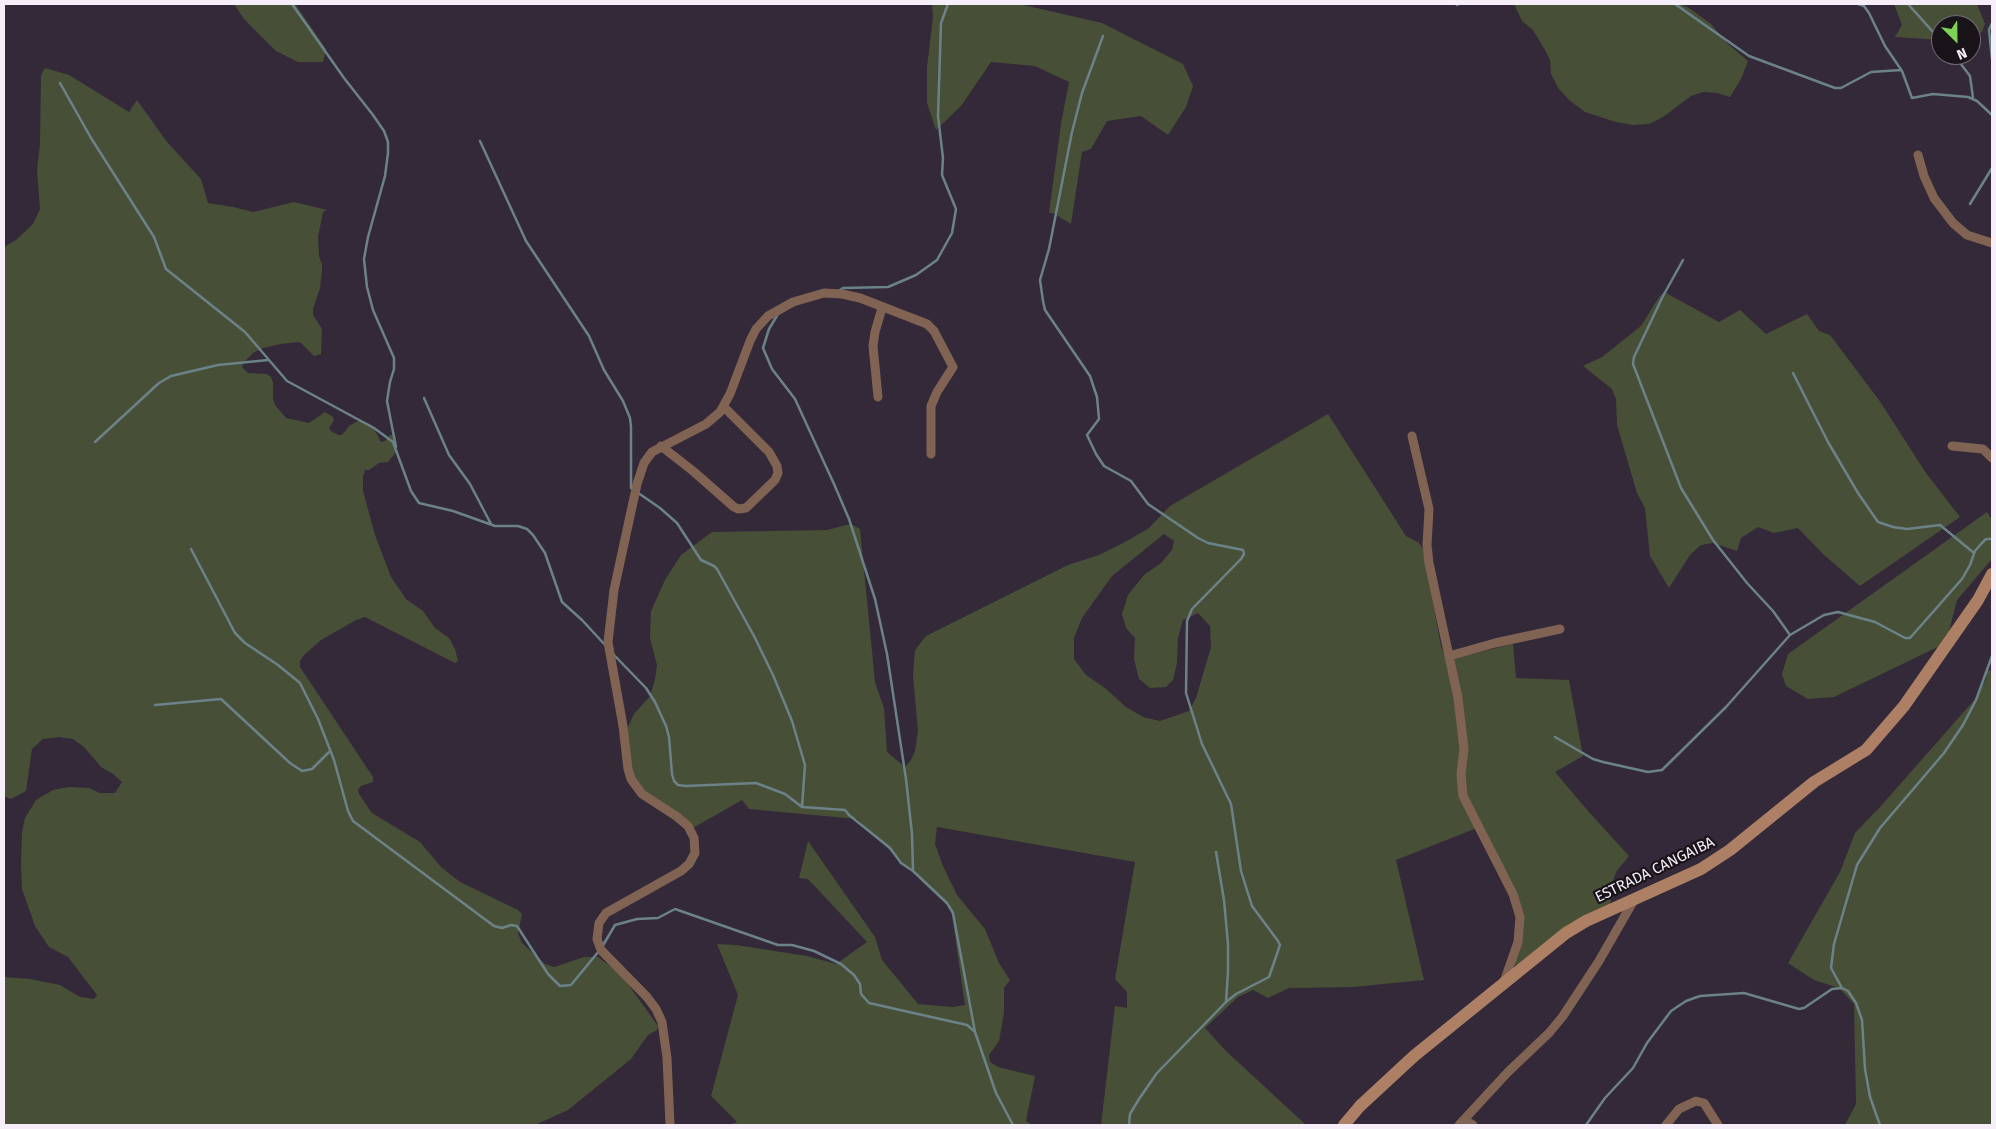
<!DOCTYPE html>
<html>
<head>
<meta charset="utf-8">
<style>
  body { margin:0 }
  #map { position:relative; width:1996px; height:1129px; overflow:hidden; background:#332938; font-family:"Fira Sans",sans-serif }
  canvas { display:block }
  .frame { position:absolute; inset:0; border:5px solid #f6eff9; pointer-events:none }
  .north { position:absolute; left:1931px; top:15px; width:50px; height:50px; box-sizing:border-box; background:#19141a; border:1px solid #716c73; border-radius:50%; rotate:157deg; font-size:14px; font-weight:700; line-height:20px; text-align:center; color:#f6eff9 }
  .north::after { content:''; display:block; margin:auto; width:18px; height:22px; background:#7dd154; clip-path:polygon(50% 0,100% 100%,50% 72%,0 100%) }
</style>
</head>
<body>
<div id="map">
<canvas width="1996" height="1129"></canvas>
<div class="frame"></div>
<div class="north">N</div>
</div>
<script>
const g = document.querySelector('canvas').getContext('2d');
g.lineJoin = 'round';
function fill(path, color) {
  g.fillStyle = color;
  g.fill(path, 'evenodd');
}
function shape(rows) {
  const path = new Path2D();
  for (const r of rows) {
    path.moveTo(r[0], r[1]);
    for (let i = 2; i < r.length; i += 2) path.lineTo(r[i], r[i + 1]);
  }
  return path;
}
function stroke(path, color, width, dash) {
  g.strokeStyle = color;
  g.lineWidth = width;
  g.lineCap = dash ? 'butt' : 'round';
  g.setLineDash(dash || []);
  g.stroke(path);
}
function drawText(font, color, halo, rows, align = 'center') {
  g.font = font + ' "Fira Sans",sans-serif';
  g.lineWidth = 4.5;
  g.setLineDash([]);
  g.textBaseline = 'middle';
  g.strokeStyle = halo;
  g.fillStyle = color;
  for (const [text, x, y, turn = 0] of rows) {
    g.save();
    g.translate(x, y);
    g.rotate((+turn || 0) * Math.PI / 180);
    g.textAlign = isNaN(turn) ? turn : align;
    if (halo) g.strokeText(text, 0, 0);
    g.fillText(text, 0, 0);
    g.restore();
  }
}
fill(shape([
  [234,4,295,4,326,49,323,62,298,62,276,51,244,19],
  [932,4,1019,4,1102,23,1183,64,1193,86,1186,107,1168,135,1141,116,1107,121,1091,149,1082,152,1071,224,1053,213,1049,213,1061,124,1069,82,1035,66,991,62,961,106,936,130,927,103,927,67,933,17],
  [1514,4,1680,4,1689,8,1711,24,1727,43,1748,61,1741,79,1730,97,1717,93,1703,92,1691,96,1663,117,1649,124,1633,125,1616,122,1585,112,1569,100,1559,89,1551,74,1550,60,1545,50,1533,30,1522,21],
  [1894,4,1977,4,1985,24,1982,32,1971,38,1971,25,1941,25,1941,40,1895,37,1902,25],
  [45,68,69,75,129,112,137,100,167,142,201,179,208,203,233,207,253,212,294,202,327,210,323,212,318,237,319,256,322,264,322,270,320,288,313,309,313,315,322,329,321,354,314,356,301,343,298,342,281,344,263,348,253,353,244,362,242,367,248,373,267,374,271,377,273,383,273,398,275,405,286,418,309,423,325,412,333,417,334,420,329,428,332,432,339,435,342,435,349,426,358,421,363,421,372,425,381,442,385,441,390,435,393,435,397,451,388,462,379,463,369,470,365,470,363,477,363,491,375,535,391,577,406,599,423,611,435,628,449,638,455,649,458,661,455,663,365,617,356,620,321,640,304,655,300,661,300,667,373,777,373,782,361,786,358,790,359,794,372,813,420,842,441,867,460,882,518,910,522,914,518,933,522,943,545,964,554,967,584,957,598,957,620,973,658,1026,657,1030,648,1035,631,1059,568,1110,535,1125,4,1125,4,977,30,979,60,985,80,997,94,999,97,995,68,957,49,947,35,926,22,889,21,865,22,832,25,818,36,800,53,790,69,787,89,788,100,793,115,793,122,782,113,774,101,767,84,747,73,739,59,737,43,739,32,749,26,791,11,799,4,796,4,247,16,240,33,224,40,209,37,170,40,144,41,75],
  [1664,292,1719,322,1740,310,1766,334,1807,314,1819,331,1830,335,1879,400,1926,473,1960,517,1860,586,1823,554,1798,528,1774,533,1758,527,1741,538,1737,551,1713,543,1701,545,1690,555,1669,588,1650,556,1645,508,1637,493,1617,425,1616,399,1612,389,1583,366,1602,357,1641,326,1659,297],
  [1328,414,1406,536,1419,543,1423,549,1441,646,1446,660,1513,644,1516,678,1569,680,1583,756,1555,772,1589,812,1629,856,1616,872,1612,884,1610,909,1517,972,1515,963,1517,908,1477,828,1396,860,1424,980,1353,987,1289,988,1268,998,1253,990,1238,997,1205,1028,1225,1050,1306,1125,1101,1125,1115,1006,1127,1008,1127,992,1115,979,1135,862,937,827,935,844,943,866,957,895,985,929,999,963,1010,980,1004,988,1004,1013,999,1041,989,1055,990,1062,998,1067,1035,1076,1026,1121,1032,1125,729,1125,737,1122,711,1096,738,995,717,944,736,945,807,956,836,964,867,942,808,879,799,878,808,841,875,937,882,960,918,1004,953,1007,965,1005,951,909,857,819,749,809,742,800,693,828,637,786,626,752,628,727,634,714,650,696,655,679,657,665,650,639,651,611,665,580,681,555,712,532,827,530,851,524,860,529,875,682,884,708,887,752,905,767,911,760,915,751,918,731,913,675,915,650,926,636,1068,565,1099,555,1125,542,1149,528,1170,506],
  [1164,534,1174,541,1172,550,1161,563,1144,575,1128,595,1122,614,1126,628,1135,638,1134,659,1139,679,1150,688,1166,687,1173,680,1177,663,1178,638,1183,620,1198,613,1210,626,1211,647,1196,698,1189,711,1160,721,1143,717,1126,707,1105,688,1086,675,1074,659,1074,638,1082,618,1112,576],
  [1987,512,1992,520,1992,559,1957,600,1946,643,1834,697,1808,699,1786,686,1782,674,1788,654],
  [1987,670,1992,671,1992,1125,1845,1125,1856,1104,1854,1004,1839,988,1814,980,1788,963,1840,872,1855,833,1880,807,1976,698,1986,679]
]), '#484f37');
stroke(shape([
  [292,4,344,78,373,115,384,131,388,142,388,153,385,176,368,237,364,259,367,287,373,310,394,358,394,369,390,382,387,401,396,447],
  [1675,4,1749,56,1835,88,1841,88,1871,72,1901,70],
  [1858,4,1864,6,1869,13,1885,46,1902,71,1912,98,1933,94,1968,97,1977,101,1992,115],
  [1908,4,1941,41],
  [1457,5,1459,4],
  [1992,23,1989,30,1992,59],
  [1103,36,1082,93,1072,132,1049,249,1040,280,1043,301,1045,310,1090,376,1097,397,1099,419,1087,435,1096,454,1104,466,1131,481,1148,504,1198,538,1208,543,1243,550,1244,554,1241,559,1192,609,1187,621,1186,693,1202,744,1231,804,1241,871,1252,906,1278,941,1280,945,1269,977,1236,994,1226,1002,1157,1073,1139,1099,1130,1114,1129,1125],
  [1954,55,1970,76,1973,98],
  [60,83,91,138,154,237,166,269,245,332,287,381,374,428,393,442,411,491,419,503,453,511,495,526,518,526,527,529,533,535,545,553,562,602,582,620,606,646],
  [480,141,526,241,589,336,604,370,623,401,630,418,631,427,631,488,660,508,677,523,701,560,714,566,717,569,754,636,773,675,792,721,805,765,802,807],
  [1970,204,1992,168],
  [1683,260,1663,296,1634,357,1633,364,1681,488,1713,540,1747,583,1773,611,1790,635],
  [840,290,843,288,888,287,916,275,937,260,952,233,956,209,942,175,943,158,938,116,941,23,948,4],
  [778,314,769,329,763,348,772,369,795,399,834,484,849,519,875,599,887,654,906,779,912,834,913,871],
  [1793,373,1828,442,1858,493,1878,522,1893,527,1907,529,1940,525,1974,553],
  [424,398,449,455,470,484,491,524],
  [95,442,159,383,171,376,218,365,268,360],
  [191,549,235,633,245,643,278,665,300,683,318,719,334,760,348,811,353,821,494,926,502,928,511,925,517,926,548,974,560,986,571,985,599,951],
  [613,654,646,688,655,702,666,726,669,737,672,774,674,781,678,785,686,786,756,783,785,794,802,807,845,810,849,815,890,848,901,863,913,871,947,903,953,913,975,1032,996,1093,1013,1125],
  [155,705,221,699,290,763,302,771,312,769,330,751],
  [1555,737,1593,759,1603,762,1648,772,1662,770,1726,707,1790,635,1824,615,1838,612,1875,622,1905,638,1910,638,1962,579,1970,565,1975,551,1981,544,1986,539,1992,539],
  [1216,852,1224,900,1228,944,1228,972,1226,1002],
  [602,947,615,925,637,919,658,918,675,909,778,945,792,945,814,951,841,964,854,975,860,984,861,994,869,1003,967,1025,974,1031],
  [1586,1125,1605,1098,1633,1068,1647,1043,1671,1011,1686,1001,1700,996,1744,993,1799,1009,1804,1008,1832,989,1842,988],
  [1880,1125,1870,1097,1865,1069,1862,1020,1856,1003,1848,991,1842,988,1831,968,1834,944,1857,865,1880,828,1944,753,1963,725,1976,700,1992,656]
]), '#6c8289', 2.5);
stroke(shape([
  [1918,155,1924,176,1934,198,1953,223,1967,235,1992,243],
  [878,397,873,346,875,332,882,308],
  [1412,436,1429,509,1427,545,1429,563,1458,698,1464,749,1461,774,1463,796,1513,894,1520,917,1518,942,1504,982],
  [661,446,693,471,734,507,738,509,746,508,775,480,778,473,777,466,769,452,724,407],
  [1952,446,1983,449,1992,458],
  [1449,656,1495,643,1560,629],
  [1464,1120,1473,1125],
  [670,1125,667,1058,662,1022,656,1009,647,997,601,950,597,939,599,923,606,913,681,871,689,864,695,853,694,838,688,826,676,816,642,794,631,779,628,769,623,726,608,642,614,590,637,484,644,463,652,452,706,424,720,412,730,394,750,341,756,329,768,316,793,302,824,293,842,294,860,298,927,324,934,331,953,367,937,392,931,406,931,454],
  [1459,1125,1508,1072,1549,1033,1563,1016,1599,961,1634,900],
  [1666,1125,1679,1109,1696,1101,1704,1103,1718,1125]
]), '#806352', 9);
stroke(shape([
  [1344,1125,1360,1106,1414,1056,1566,933,1586,921,1701,869,1730,850,1814,782,1866,750,1904,706,1978,600,1992,574]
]), '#ad8065', 12);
drawText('15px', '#f6eff9', '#19141a', [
  ["ESTRADA CANGAIBA",1655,870,-26]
]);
</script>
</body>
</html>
